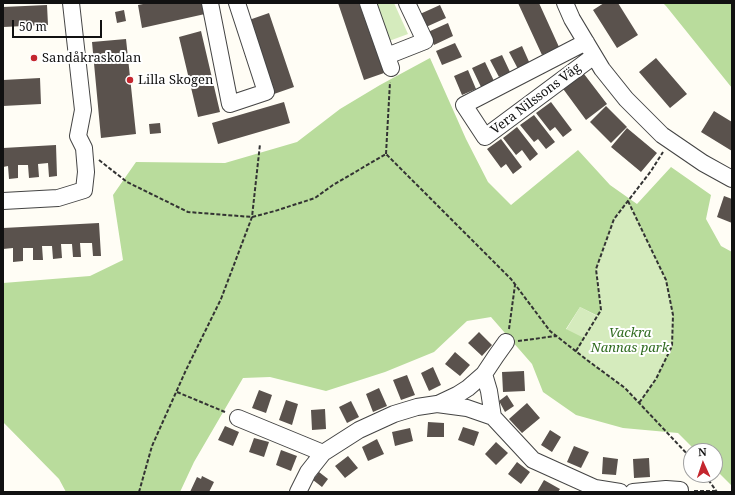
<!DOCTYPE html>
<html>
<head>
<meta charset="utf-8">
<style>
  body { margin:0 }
  #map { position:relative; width:735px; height:495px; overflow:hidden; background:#fffdf5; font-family:"Noto Serif",serif }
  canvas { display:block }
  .frame { position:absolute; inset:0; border:4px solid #111; pointer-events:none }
  .north { position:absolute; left:683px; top:443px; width:40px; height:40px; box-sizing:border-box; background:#fff; border:1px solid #a0a0a0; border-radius:50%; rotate:357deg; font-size:11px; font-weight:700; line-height:16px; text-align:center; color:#111 }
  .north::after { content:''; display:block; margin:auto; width:14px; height:18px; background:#c4262e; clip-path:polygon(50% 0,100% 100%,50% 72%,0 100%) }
  .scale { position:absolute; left:12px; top:20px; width:90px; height:18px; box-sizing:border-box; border:2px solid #111; border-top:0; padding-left:5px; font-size:12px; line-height:14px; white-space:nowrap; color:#111; -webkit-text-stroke:3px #fff; paint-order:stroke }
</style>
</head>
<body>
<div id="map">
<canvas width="735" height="495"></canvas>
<div class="frame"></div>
<div class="north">N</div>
<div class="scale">50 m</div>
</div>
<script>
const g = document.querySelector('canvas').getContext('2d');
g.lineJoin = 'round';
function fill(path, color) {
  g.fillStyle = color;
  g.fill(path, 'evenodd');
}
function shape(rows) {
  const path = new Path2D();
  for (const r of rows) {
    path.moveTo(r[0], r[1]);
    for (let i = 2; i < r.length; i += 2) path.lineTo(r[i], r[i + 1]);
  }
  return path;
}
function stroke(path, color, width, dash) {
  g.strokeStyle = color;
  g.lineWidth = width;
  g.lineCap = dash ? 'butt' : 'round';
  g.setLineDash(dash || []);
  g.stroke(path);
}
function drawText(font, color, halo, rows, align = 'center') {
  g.font = font + ' "Noto Serif",serif';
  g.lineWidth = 4;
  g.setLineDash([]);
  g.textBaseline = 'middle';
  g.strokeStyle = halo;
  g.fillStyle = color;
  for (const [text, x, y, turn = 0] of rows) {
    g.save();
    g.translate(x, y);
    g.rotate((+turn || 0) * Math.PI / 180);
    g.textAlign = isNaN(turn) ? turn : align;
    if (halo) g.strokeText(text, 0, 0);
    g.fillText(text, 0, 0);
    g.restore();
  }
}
fill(shape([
  [376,3,394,3,408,34,389,41],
  [628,201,666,280,673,315,672,346,656,379,639,403,625,388,576,351,566,330,580,307,597,316,601,310,596,269,614,219]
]), '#d5ebbd');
fill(shape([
  [663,3,732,3,732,88,666,6],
  [430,58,466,139,488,182,511,205,578,150,610,185,637,204,671,167,711,195,706,219,721,246,732,252,732,486,715,469,715,451,696,451,678,433,623,428,576,415,543,392,532,364,491,317,467,321,434,352,385,372,326,391,270,377,243,378,194,462,180,492,66,492,59,479,3,422,3,283,90,276,123,260,113,195,136,162,225,163,297,142,340,109,380,85],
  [628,201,666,280,673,315,672,346,656,379,639,403,625,388,577,352,584,338,566,329,580,307,598,316,601,310,596,269,614,219]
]), '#b9dc9c');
fill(shape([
  [148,3,202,3,205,14,142,28,138,5],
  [338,3,359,3,384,73,364,80],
  [518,3,539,3,559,47,542,55],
  [604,3,618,3,638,35,617,48,593,10],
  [47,5,48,25,3,27,3,7],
  [440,5,446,18,426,27,420,14],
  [124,10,126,21,117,23,115,12],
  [269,13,294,87,274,94,249,20],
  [448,23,453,36,434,45,428,32],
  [201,31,220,112,198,117,179,37],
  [126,39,136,134,101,138,92,42],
  [455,43,462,57,442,65,436,51],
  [522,46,530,64,518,69,509,52],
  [502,55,510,72,499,77,490,60],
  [656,58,687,94,670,108,639,72],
  [485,62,494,81,481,87,472,68],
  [468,70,476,89,462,95,454,76],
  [581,70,607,104,586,120,561,86],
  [40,78,41,104,3,106,3,80],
  [284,102,290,123,218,144,212,123],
  [551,102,572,130,563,137,555,127,550,131,536,113],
  [606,106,627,127,611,143,590,122],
  [714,111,732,122,732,151,701,132],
  [534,115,555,142,546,149,538,139,534,142,520,125],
  [160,123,161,133,150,134,149,124],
  [517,127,538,154,530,161,522,150,516,155,503,138],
  [627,128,657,153,641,172,611,147],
  [501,139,522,167,513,174,506,164,501,168,487,149],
  [56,145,57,176,49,177,48,163,38,164,39,177,29,178,28,165,18,165,18,178,9,179,8,166,3,167,3,148],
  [724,196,732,199,732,223,717,217],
  [99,223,101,256,93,256,92,243,80,243,81,257,73,257,72,244,61,244,62,258,53,259,52,246,42,246,43,260,33,260,33,248,23,248,23,261,13,262,13,248,3,249,3,228],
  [479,332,492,345,482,356,468,343],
  [455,352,470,365,460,376,445,364],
  [433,367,441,385,429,391,421,373],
  [524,371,525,391,503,392,502,372],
  [407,375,415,395,401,400,393,380],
  [379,388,387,406,373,412,366,394],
  [259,390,272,395,266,413,252,408],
  [507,395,514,406,505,412,499,401],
  [286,400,298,404,292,425,279,420],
  [351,401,359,417,347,423,339,407],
  [527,403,540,418,522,433,509,419],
  [325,409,326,429,312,430,311,410],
  [428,422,444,423,444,437,427,437],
  [225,426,239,432,233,446,218,440],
  [463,427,479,432,474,446,458,440],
  [410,428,413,441,395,446,392,432],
  [550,430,561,437,552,452,541,445],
  [254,438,269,442,264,457,249,452],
  [377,439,384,454,368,461,362,447],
  [496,442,508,453,496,465,485,454],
  [574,446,589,452,581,468,567,462],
  [281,450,297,456,291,471,276,465],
  [348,456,358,468,345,478,335,466],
  [603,457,618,459,616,475,602,474],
  [649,458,650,477,634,478,633,459],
  [517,462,530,472,521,484,508,474],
  [319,472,328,479,322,487,313,480],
  [202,476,214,482,209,492,190,492,197,477,201,479],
  [544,480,560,489,558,492,537,492]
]), '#5a524d');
const minor = shape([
  [210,3,230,104,266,92,237,3],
  [368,3,391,68],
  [565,3,572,19,602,69,626,99,662,135,703,163,732,179],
  [586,42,464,105,485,137,594,56],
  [387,56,425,41,407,3],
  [3,201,58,198,84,190,86,172,84,148,78,136,83,110,71,3],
  [484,374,489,391,493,417],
  [438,404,457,395,468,388,484,374,496,356,506,342],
  [238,418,323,453],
  [298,492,308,472,323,453,359,430,394,414,417,407,437,404,467,408,493,417,533,460,595,488,620,492],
  [633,492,666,489,680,490]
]);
stroke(minor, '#444', 18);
stroke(shape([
  [386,154,390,82],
  [99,160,127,182,188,212,252,217,275,211,315,198,333,185,386,154,511,279,550,331,587,360,625,388,691,458],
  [628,201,666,280,673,315,672,346,656,379,639,403],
  [509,329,515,285],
  [518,341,556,336],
  [576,351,601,310,596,269,614,219,651,171,663,152],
  [177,392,225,412],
  [705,475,717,492],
  [694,491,717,491],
  [139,492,152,446,186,370,221,299,252,217,260,144]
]), '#333', 2, [4, 2]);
stroke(minor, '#fff', 16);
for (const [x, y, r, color] of [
  [34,58,4,"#c4262e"],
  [130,80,4,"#c4262e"]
]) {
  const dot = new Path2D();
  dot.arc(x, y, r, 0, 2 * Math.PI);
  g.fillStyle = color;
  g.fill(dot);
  stroke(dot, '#fff', 1.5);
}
drawText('13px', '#111', '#fff', [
  ["Sandåkraskolan",42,58],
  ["Lilla Skogen",138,80]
], 'left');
drawText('13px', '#111', '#fff', [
  ["Vera Nilssons Väg",536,99,-37]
]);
drawText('italic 13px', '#2f6b1f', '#fff', [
  ["Vackra",630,333],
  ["Nannas park",630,348]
]);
</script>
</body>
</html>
